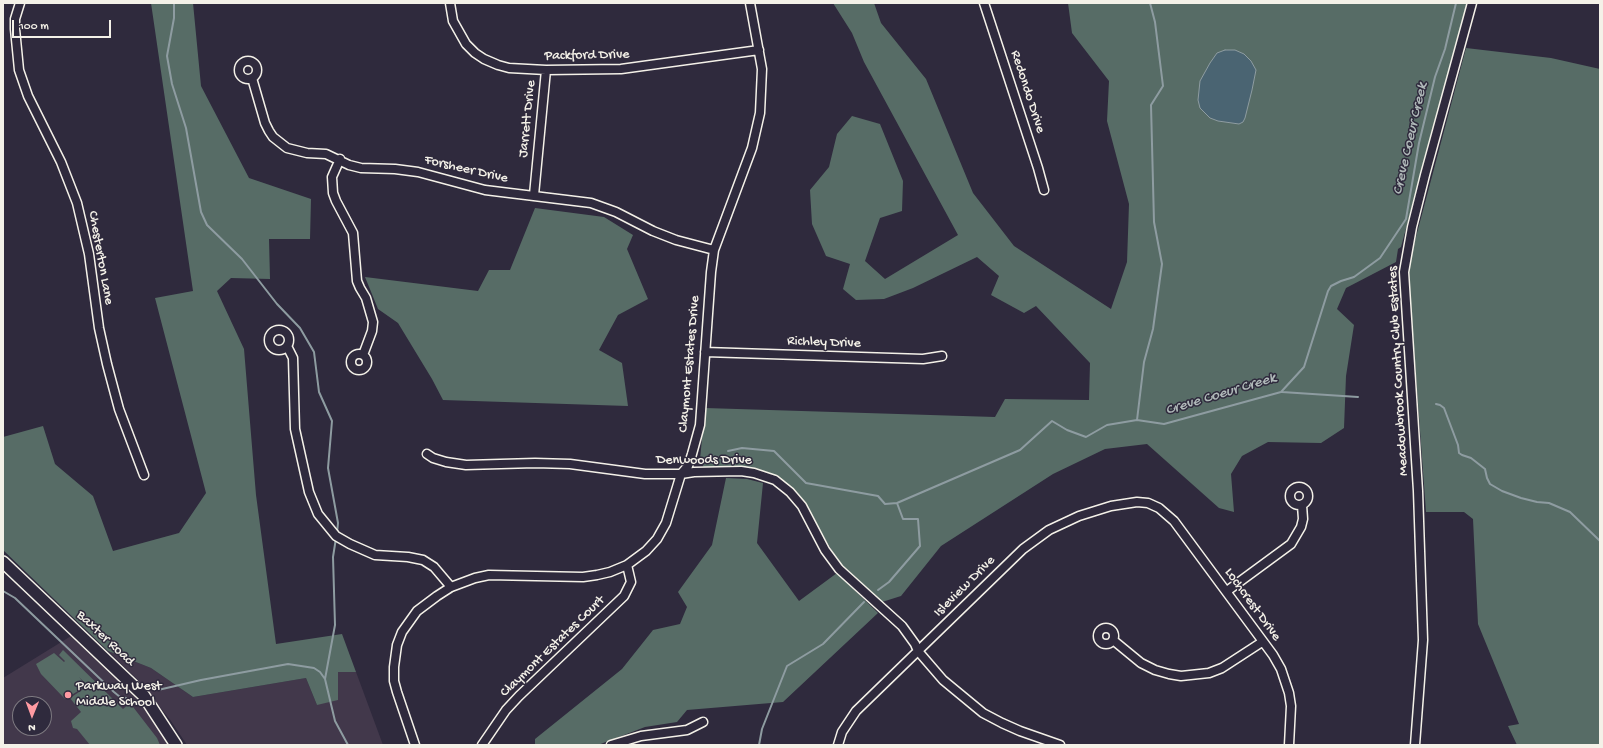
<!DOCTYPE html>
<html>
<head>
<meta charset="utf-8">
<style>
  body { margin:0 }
  #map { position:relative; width:1603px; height:748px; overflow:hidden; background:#2f2a3d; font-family:"Gochi Hand",sans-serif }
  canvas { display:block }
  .frame { position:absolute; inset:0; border:4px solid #f4f1e8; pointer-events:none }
  .north { position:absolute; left:12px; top:696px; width:40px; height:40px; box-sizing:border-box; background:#2f2a3d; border:1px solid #7e7a81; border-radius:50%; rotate:181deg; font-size:11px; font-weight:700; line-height:16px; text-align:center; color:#f4f1e8 }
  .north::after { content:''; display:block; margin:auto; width:14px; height:18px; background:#ff9aa2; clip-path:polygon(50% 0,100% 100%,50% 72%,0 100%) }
  .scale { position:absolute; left:12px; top:20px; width:99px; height:18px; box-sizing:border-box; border:2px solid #f4f1e8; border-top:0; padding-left:5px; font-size:12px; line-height:14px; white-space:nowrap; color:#f4f1e8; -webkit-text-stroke:3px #2f2a3d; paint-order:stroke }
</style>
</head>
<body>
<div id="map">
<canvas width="1603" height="748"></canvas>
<div class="frame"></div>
<div class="north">N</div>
<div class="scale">100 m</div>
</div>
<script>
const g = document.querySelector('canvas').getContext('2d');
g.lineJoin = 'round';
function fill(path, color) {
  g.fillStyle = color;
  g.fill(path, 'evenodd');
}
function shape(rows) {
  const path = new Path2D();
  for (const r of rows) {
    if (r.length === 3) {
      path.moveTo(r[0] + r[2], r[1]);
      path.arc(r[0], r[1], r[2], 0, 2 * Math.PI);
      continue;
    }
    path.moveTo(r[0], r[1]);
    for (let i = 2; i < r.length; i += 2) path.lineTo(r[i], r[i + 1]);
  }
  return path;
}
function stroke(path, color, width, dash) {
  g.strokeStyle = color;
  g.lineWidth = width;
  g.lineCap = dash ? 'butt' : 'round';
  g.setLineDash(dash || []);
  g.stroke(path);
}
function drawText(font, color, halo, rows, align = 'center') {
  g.font = font + ' "Gochi Hand",sans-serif';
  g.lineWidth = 3;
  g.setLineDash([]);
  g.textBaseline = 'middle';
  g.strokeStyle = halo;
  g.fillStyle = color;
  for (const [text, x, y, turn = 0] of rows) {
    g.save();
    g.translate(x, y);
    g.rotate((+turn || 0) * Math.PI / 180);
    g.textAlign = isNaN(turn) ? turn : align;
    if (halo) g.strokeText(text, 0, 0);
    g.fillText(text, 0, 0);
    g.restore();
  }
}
fill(shape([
  [71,636,127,688,140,703,160,729,168,745,3,745,3,678],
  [20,704,44,704,44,728,20,728],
  [108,651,151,668,193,697,306,678,317,705,338,672,356,672,383,745,187,745,171,721,141,683]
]), '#42384b');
fill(shape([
  [151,3,193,3,201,86,249,178,311,199,310,239,269,239,270,279,231,278,217,291,244,349,256,495,276,644,342,634,356,672,338,672,338,700,317,705,306,678,193,697,151,668,108,651,3,550,3,437,43,426,55,464,93,496,113,551,179,533,206,493,155,298,193,291],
  [833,3,874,3,881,23,926,79,973,193,1014,246,1111,309,1127,262,1129,204,1107,121,1109,81,1072,33,1068,3,1467,3,1401,247,1398,249,1396,262,1346,288,1337,309,1354,325,1346,376,1344,428,1321,443,1268,442,1242,456,1231,474,1234,512,1219,508,1147,444,1105,449,1053,474,941,546,901,596,882,602,840,564,797,492,785,483,721,469,704,468,700,459,705,408,995,417,1005,399,1089,400,1090,363,1036,306,1024,313,991,295,999,276,977,257,913,288,884,299,856,300,843,289,850,264,826,256,812,224,810,190,829,167,837,134,852,116,880,124,903,181,902,211,880,218,865,261,885,279,958,235,864,62,852,33],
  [1466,48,1551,58,1600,69,1600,745,1517,745,1508,726,1519,724,1478,624,1473,519,1464,512,1426,512,1408,267],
  [535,208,604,217,633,235,627,249,648,299,618,315,599,350,622,363,628,406,443,400,432,379,398,323,378,309,365,277,478,291,489,270,510,270],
  [726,478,747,479,763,483,757,543,799,601,837,573,878,613,783,702,687,710,677,722,645,727,598,745,535,745,535,739,622,669,653,630,680,624,687,607,678,592,712,545],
  [63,650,123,709,130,703,157,738,160,745,90,745,77,729,73,728,71,721,81,712,70,698,88,686,79,677,86,686,65,699,41,674,36,664,54,653,64,662,65,661,59,655]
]), '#576c66');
const water = shape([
  [1225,50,1235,50,1244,54,1251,61,1256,70,1252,90,1245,118,1243,122,1239,124,1218,121,1210,118,1200,108,1198,100,1200,81,1210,63,1217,53,1225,50]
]);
fill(water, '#4a6472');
stroke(water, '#8e9ca1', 1);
stroke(shape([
  [174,3,174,18,167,56,172,84,186,128,201,212,207,225,242,259,277,304,300,328,314,352,319,392,332,421,328,468,338,523,337,533],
  [1282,392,1358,397],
  [1436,404,1440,405,1444,408,1458,445,1459,453,1462,455,1471,458,1485,469,1487,478,1490,484,1502,491,1521,498,1537,502,1549,503,1570,512,1600,541],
  [1137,420,1144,362,1153,329,1162,264,1154,222,1151,105,1163,86,1155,22,1150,3],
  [728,451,742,448,774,451,806,483,878,496,885,504,897,503],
  [878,590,889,582,920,546,918,519,903,519,897,503,1020,450,1052,421,1067,430,1086,437,1107,425,1137,420,1164,424,1281,392,1304,367,1328,291,1331,286,1341,281,1354,277,1380,258,1406,219,1419,143,1435,77,1445,49,1456,3],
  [3,591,15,598,114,692,120,697,126,698],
  [325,679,335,625,333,557,336,538],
  [158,690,201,680,288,664,314,668,320,672,325,679,335,721,348,745],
  [759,745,762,729,787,666,823,644,864,602]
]), '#8e9ca1', 2);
const minor = shape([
  [20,3,15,19,15,29,19,70,28,96,61,162,77,203,89,254,99,328,107,364,119,409,144,475],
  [450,3,453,21,466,44,475,53,484,59,498,65,509,68,546,70,621,69,759,50],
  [984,3,1038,168,1044,190],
  [248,70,9],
  [252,78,265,123,269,131,273,137,287,148,307,153,326,154,349,165,361,168,395,169,418,172,485,190,591,203,616,212,653,231,676,240,714,250],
  [340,159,332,177,333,193,336,201,353,233,357,281,360,288,366,298,373,322,372,331,363,355],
  [534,195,546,70],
  [279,340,10],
  [287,346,293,358,295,429,309,492,318,514,336,536,350,544,375,555,408,557,423,560,434,567,451,587],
  [705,352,923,359,942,356],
  [359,362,8],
  [427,454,433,458,446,462,466,465,535,463,570,464,645,474,681,474,694,472,741,471,754,473,775,480,790,492,802,506,825,550,839,569,902,626,915,644,918,651,943,680,983,713,1002,723,1020,731,1060,745],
  [1299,496,9],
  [1227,591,1291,544,1301,527,1303,519,1302,505],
  [1106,636,8],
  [1113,640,1141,663,1155,670,1169,674,1181,676,1209,673,1222,668,1262,642],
  [415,745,397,692,394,681,394,667,397,645,402,632,417,611,437,596,451,587,475,578,489,575,583,577,597,575,610,572,627,565,646,551,657,539,666,523,681,474,688,466,692,454,700,425,711,272,714,250,752,148,760,113,762,69,750,3],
  [482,745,506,710,519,696,624,596,631,582,627,565],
  [611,745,641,736,687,730,703,722],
  [838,745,842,732,856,711,1023,549,1049,530,1079,516,1111,506,1137,502,1148,503,1159,508,1174,521,1273,655,1281,669,1289,693,1291,706,1289,745],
  [1415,745,1423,640,1418,491,1404,272,1412,227,1425,175,1472,3]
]);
const secondary = shape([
  [3,562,144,696,176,745]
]);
stroke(minor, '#f4f1e8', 11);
stroke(secondary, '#f4f1e8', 14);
stroke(minor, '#2f2a3d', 8);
stroke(secondary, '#2f2a3d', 11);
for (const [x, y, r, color] of [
  [68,695,4,"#ff9aa2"]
]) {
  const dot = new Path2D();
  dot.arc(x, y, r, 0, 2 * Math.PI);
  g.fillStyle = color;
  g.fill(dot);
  stroke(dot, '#2f2a3d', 1.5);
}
drawText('14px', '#f4f1e8', '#2f2a3d', [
  ["Packford Drive",587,56,-1],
  ["Redondo Drive",1027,92,72],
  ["Jarrett Drive",528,119,-84],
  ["Forsheer Drive",466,170,13],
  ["Chesterton Lane",100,258,80],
  ["Richley Drive",824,343,2],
  ["Claymont Estates Drive",690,364,-85],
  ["Meadowbrook Country Club Estates",1399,371,-93],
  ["Denwoods Drive",704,461],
  ["Isleview Drive",965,587,-45],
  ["Lochcrest Drive",1252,605,54],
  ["Baxter Road",105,639,43],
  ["Claymont Estates Court",553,647,-44]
]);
drawText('14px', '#f4f1e8', '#2f2a3d', [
  ["Parkway West",76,687],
  ["Middle School",76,703]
], 'left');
drawText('italic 15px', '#b0b9b9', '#2f2a3d', [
  ["Creve Coeur Creek",1411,139,-77],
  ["Creve Coeur Creek",1221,395,-17]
]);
</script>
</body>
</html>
